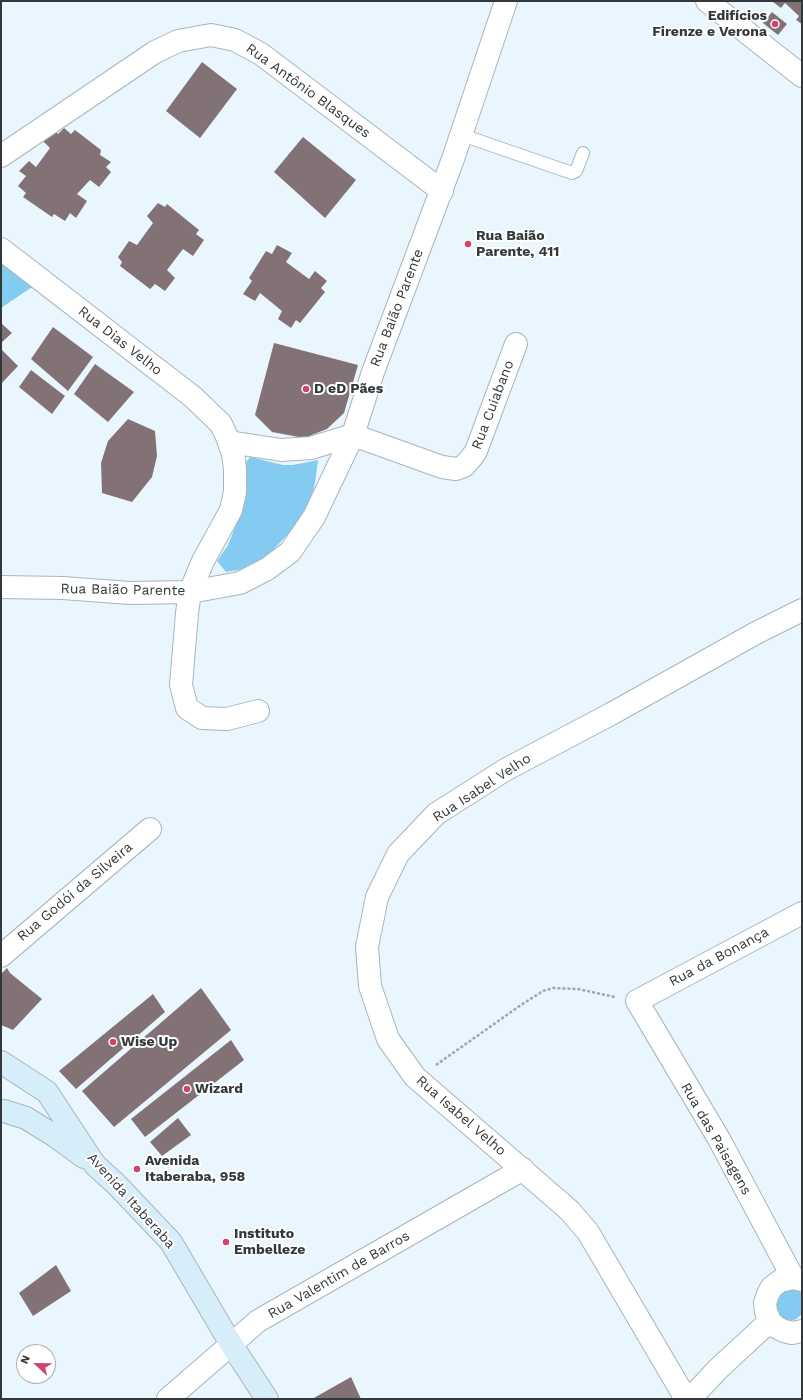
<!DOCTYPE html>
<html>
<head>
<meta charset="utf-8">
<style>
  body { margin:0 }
  #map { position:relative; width:803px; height:1400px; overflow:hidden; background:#eaf6fd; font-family:"Work Sans",sans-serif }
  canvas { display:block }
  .frame { position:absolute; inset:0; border:2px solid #32383b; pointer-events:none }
  .north { position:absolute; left:16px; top:1344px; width:40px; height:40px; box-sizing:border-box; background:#fff; border:1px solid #adafb1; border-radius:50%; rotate:292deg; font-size:11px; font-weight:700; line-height:16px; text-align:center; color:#32383b }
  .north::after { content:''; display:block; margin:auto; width:14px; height:18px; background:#d1436e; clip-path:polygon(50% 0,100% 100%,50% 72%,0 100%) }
</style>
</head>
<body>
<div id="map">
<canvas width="803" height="1400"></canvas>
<div class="frame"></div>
<div class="north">N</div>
</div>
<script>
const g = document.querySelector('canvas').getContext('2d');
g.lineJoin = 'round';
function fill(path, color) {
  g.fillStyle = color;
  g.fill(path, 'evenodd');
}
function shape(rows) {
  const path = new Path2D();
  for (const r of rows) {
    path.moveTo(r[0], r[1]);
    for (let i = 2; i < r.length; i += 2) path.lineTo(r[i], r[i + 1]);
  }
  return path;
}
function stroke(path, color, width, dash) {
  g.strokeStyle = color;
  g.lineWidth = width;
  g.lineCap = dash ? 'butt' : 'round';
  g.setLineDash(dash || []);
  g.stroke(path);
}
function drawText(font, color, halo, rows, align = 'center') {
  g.font = font + ' "Work Sans",sans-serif';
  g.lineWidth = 4;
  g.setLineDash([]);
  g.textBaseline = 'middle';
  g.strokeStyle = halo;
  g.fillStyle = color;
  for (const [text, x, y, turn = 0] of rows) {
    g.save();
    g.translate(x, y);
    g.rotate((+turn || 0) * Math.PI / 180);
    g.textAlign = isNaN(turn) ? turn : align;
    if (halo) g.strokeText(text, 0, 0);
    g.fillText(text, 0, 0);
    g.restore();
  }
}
fill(shape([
  [1,254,38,283,1,308],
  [250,457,283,465,293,465,318,460,315,483,308,511,292,530,270,553,250,568,226,572,217,561,228,545,236,525,242,501,244,465],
  [797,1288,802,1294,802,1314,796,1319,791,1321,779,1320,771,1295,775,1291]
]), '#84cbf2');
fill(shape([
  [774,1,802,1,802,24,796,20,799,16,785,3,781,8,773,2],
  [772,12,787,24,778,35,763,23],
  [202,62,237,89,200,138,166,111],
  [64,128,71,134,75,130,101,150,100,155,111,162,106,167,111,172,99,187,90,180,77,194,87,201,76,218,70,213,65,221,54,214,52,217,23,197,26,193,18,186,26,176,19,171,29,161,36,167,50,148,43,141,54,129,58,134],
  [303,137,356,180,325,218,274,172],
  [158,203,165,207,167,204,199,230,196,234,204,240,193,256,183,249,167,270,175,278,165,291,155,284,150,289,120,266,122,262,118,257,129,241,137,245,153,223,147,216],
  [277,245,292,253,286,262,309,279,315,271,327,281,321,288,325,292,300,323,296,320,291,328,278,319,282,311,260,293,255,301,243,294,252,281,249,278,266,251,272,254],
  [1,323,12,333,1,343],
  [53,327,93,357,68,391,31,359],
  [274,343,358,365,344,413,327,429,304,438,272,432,255,415],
  [1,349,18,366,1,384],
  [95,364,134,392,108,422,74,394],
  [31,370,65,396,52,414,19,387],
  [128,419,155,431,157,456,152,477,132,502,102,493,101,463,108,441],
  [7,968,10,973,42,999,13,1030,1,1025,1,974],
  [201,988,231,1030,114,1127,82,1091],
  [153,994,165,1012,76,1089,59,1071],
  [231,1040,244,1060,145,1137,131,1119],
  [178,1118,191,1135,162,1156,150,1142],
  [56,1265,71,1291,33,1316,19,1293],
  [351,1377,361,1399,312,1399]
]), '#827275');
const service = shape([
  [462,135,572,173,576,171,583,153]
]);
const minor = shape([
  [707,1,802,76],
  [1,156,155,52,178,41,211,35,235,40,261,54,442,191],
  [1,249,193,397,221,424,227,437,233,454,235,469,235,492,231,510,203,561,190,592,187,613,181,685,187,708,202,718,227,719,258,711],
  [229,442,281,450,311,448,353,435,442,467,456,469,464,466,472,457,476,451,516,344],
  [1,956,150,829],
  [793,1278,719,1139,637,1001,802,913],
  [802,1280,793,1278,780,1281,772,1287,768,1294,765,1303,766,1312,770,1321,776,1327,784,1331,792,1333,802,1331],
  [168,1399,258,1321,523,1169],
  [686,1399,588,1232,569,1210,415,1077,388,1039,370,986,367,947,377,897,398,854,436,814,505,770,611,714,756,633,802,610],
  [690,1399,718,1369,770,1321]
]);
const tertiary = shape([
  [1,587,63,588,130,593,190,592,240,583,267,569,290,552,314,517,353,435,373,372,453,159,506,1]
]);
const secondary = shape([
  [1,1062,47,1092,95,1165,116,1184,171,1242,231,1344,267,1399],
  [4,1111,26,1118,55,1136,84,1157]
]);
stroke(service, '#a7b5bd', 14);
stroke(minor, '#a7b5bd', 24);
stroke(tertiary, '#a7b5bd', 24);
stroke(secondary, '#a7b5bd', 24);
stroke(shape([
  [436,1065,521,1005,543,991,553,988,578,989,615,997]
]), '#9ea7ad', 2.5, [3, 2]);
stroke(service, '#fff', 12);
stroke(minor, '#fff', 22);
stroke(tertiary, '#fff', 22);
stroke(secondary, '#d6eefa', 22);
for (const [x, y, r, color] of [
  [775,24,4,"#d1436e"],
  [468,244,4,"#d1436e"],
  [306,389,4,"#d1436e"],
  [113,1042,4,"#d1436e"],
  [187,1089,4,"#d1436e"],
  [137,1169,4,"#d1436e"],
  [226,1242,4,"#d1436e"]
]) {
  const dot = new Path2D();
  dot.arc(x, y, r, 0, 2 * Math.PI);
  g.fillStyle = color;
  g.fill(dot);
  stroke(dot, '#fff', 1.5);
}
drawText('bold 14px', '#32383b', '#fff', [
  ["Edifícios",767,16,"right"],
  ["Firenze e Verona",767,32,"right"],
  ["Rua Baião",476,236],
  ["Parente, 411",476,252],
  ["D eD Pães",314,389],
  ["Wise Up",121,1042],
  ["Wizard",195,1089],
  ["Avenida",145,1161],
  ["Itaberaba, 958",145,1177],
  ["Instituto",234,1234],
  ["Embelleze",234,1250]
], 'left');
drawText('14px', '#32383b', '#fff', [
  ["Rua Antônio Blasques",308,91,36],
  ["Rua Baião Parente",397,308,-69],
  ["Rua Dias Velho",120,341,38],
  ["Rua Cuiabano",493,405,-69],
  ["Rua Baião Parente",123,590,1],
  ["Rua Isabel Velho",482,788,-33],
  ["Rua Godói da Silveira",75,892,-40],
  ["Rua da Bonança",719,957,-28],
  ["Rua Isabel Velho",461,1116,41],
  ["Rua das Paisagens",716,1139,60],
  ["Avenida Itaberaba",131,1201,48],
  ["Rua Valentim de Barros",339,1275,-30]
]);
</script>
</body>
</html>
